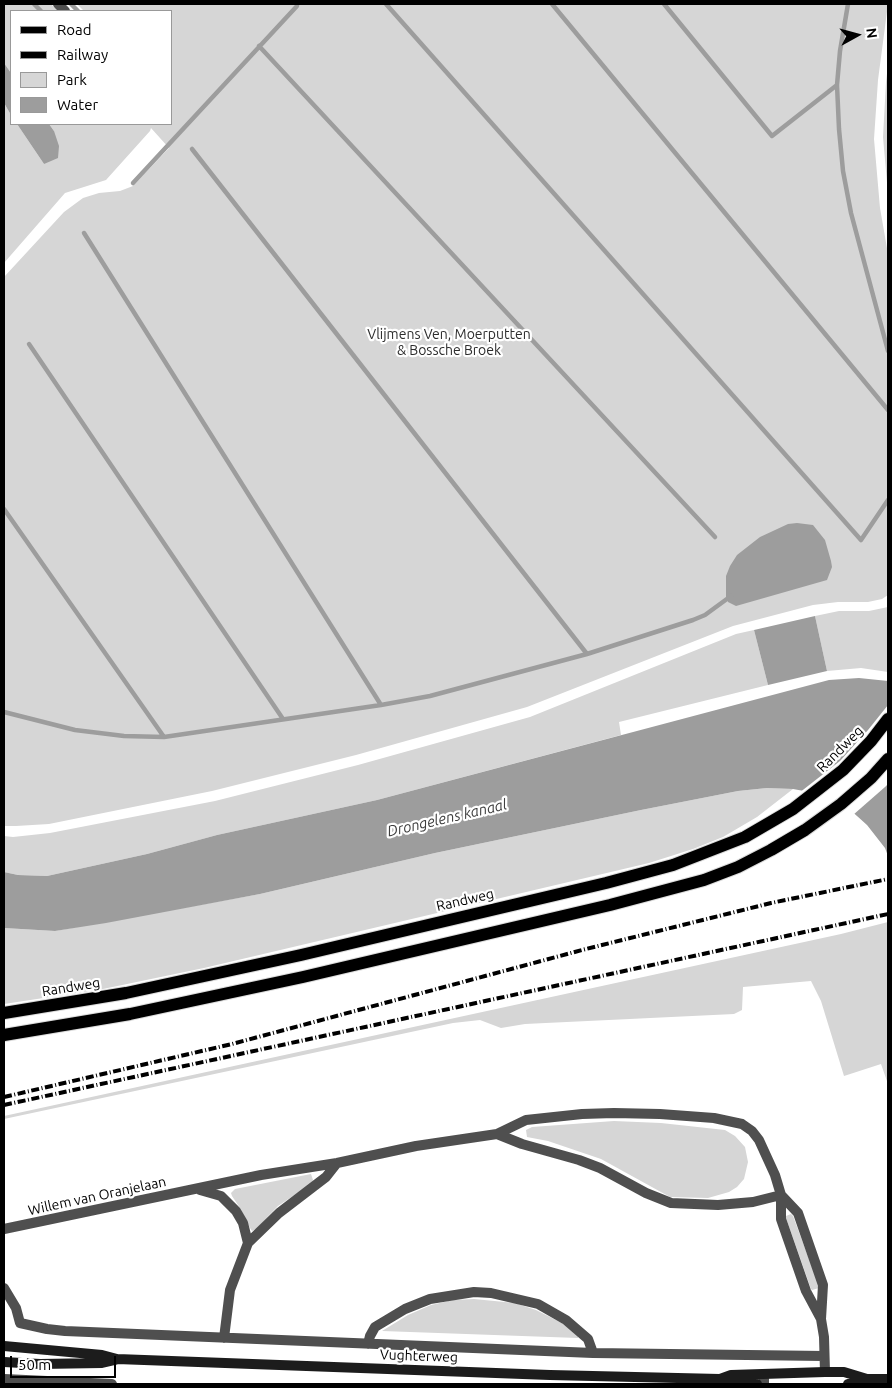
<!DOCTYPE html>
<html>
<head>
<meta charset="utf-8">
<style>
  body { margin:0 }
  #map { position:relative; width:892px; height:1388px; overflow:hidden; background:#fff; font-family:Ubuntu,sans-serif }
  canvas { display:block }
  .frame { position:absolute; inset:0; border:5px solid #000; pointer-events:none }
  .legend { position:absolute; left:10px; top:10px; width:162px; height:115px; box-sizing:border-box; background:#fff; border:1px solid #999; margin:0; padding:6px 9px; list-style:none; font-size:15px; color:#000 }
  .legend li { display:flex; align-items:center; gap:10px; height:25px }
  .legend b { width:25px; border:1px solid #999 }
  .north { position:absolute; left:832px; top:10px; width:50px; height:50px; -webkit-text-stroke:4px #fff; paint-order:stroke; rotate:83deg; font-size:14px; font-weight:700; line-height:20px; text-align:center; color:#000 }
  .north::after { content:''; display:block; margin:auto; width:18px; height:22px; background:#000; clip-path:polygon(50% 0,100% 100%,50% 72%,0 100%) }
  .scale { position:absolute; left:10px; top:1356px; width:106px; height:22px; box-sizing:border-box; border:2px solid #000; border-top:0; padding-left:6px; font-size:15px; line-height:18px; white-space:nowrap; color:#000; -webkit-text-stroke:4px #fff; paint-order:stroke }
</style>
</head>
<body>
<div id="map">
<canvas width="892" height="1388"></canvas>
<div class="frame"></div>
<ul class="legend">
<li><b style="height:6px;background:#000"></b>Road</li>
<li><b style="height:6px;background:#000"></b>Railway</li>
<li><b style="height:14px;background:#d6d6d6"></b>Park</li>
<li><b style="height:14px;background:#9d9d9d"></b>Water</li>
</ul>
<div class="north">N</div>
<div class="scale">50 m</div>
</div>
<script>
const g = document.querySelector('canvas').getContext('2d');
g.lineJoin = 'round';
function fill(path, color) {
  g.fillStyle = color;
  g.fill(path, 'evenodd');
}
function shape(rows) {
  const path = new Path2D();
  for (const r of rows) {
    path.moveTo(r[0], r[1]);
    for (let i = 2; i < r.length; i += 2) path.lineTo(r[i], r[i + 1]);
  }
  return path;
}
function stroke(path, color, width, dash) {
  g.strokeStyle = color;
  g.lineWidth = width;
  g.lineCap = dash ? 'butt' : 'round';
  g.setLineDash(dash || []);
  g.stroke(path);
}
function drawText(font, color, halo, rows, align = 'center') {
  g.font = font + ' Ubuntu,sans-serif';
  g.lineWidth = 4.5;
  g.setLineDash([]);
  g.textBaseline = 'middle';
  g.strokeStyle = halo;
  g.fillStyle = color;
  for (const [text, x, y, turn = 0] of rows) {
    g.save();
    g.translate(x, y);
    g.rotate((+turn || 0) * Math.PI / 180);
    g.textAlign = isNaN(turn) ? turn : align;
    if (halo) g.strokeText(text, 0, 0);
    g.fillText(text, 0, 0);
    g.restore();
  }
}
fill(shape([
  [4,4,51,4,58,11,11,11,11,73,4,63],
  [77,4,888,4,878,80,874,139,880,208,888,254,888,595,882,599,868,602,838,602,813,605,733,626,527,707,356,755,212,791,49,824,16,826,4,826,4,277,64,212,83,198,99,193,120,191,133,186,169,148,151,128,150,131,106,180,65,193,4,263,4,103,11,115,11,124,17,124,44,164,54,131,49,124,171,124,171,11,84,11],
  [888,65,888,194,883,137,886,82],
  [888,607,888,672,861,668,827,671,815,616,839,611,869,611],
  [754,630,768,685,619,722,621,735,377,800,217,835,147,854,47,876,18,875,4,872,4,836,13,837,50,833,215,801,358,765,530,717,736,634],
  [767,788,793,789,757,817,723,837,693,849,649,863,204,968,103,989,4,1004,4,928,55,931,260,894,435,853,641,810,738,791],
  [888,922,888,1084,881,1064,844,1076,821,1001,811,981,743,987,742,1010,734,1014,525,1024,501,1028,480,1020,453,1023,4,1119,4,1116,841,934],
  [614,1121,661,1123,725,1130,735,1136,745,1147,748,1162,744,1179,737,1187,729,1192,708,1198,670,1197,601,1159,548,1141,527,1137,526,1130,532,1127],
  [311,1174,313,1180,311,1184,278,1206,256,1229,252,1231,250,1228,240,1208,232,1196,231,1193,235,1189],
  [791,1214,793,1216,819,1286,819,1288,812,1290,811,1289,786,1218,786,1216],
  [474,1299,515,1303,536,1310,562,1323,578,1336,578,1338,382,1331,408,1315,431,1305,453,1300]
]), '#d6d6d6');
fill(shape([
  [4,63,11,73,11,115,4,103],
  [17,124,49,124,54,131,59,146,58,158,44,164],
  [797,523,813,525,825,540,831,561,832,567,827,580,736,606,728,602,726,597,726,576,730,566,737,555,760,537,788,524],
  [815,616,827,671,768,685,754,630],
  [859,678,888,681,888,856,885,848,867,825,847,807,815,793,793,789,767,788,738,791,641,810,435,853,260,894,106,923,55,931,4,928,4,872,18,875,47,876,147,854,217,835,377,800,829,680]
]), '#9d9d9d');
fill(shape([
  [888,705,888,784,885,787,853,815,845,809,814,795,799,793,840,761,868,730]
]), '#fff');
stroke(shape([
  [34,4,41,11],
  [71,4,78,11],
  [386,4,861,540,888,500],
  [552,4,888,410],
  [664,4,772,136,837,85],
  [848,4,840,51,837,85,839,129,843,171,851,213,888,351],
  [259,46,715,537],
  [192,149,587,654],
  [133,183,297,6],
  [84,233,381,705],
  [29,344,283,719],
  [4,509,164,737],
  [4,712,75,730,124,736,164,737,381,705,430,696,587,654,693,620,705,615,731,596]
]), '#9d9d9d', 4.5);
const primary = shape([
  [4,1013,126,993,301,955,606,883,673,865,745,837,793,809,843,770,871,741,888,719],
  [4,1035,130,1014,303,977,610,905,704,880,738,867,771,850,805,830,841,804,871,778,888,759]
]);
stroke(primary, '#dbdbdb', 14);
stroke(shape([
  [58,4,65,11],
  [497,1134,522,1144,579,1160,600,1168,646,1193,671,1203,718,1205,753,1202,781,1195],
  [200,1190,221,1196,236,1211,243,1223,248,1243],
  [781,1195,798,1213,823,1285,821,1319,824,1337,825,1372],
  [4,1229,261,1175,337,1163,416,1146,497,1134,526,1120,582,1114,614,1113,660,1114,714,1118,742,1124,752,1131,759,1140,775,1175,781,1195,781,1219,806,1291,821,1319],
  [4,1288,16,1308,20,1323,47,1329,65,1331,593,1353,824,1356],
  [224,1338,230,1290,248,1243,279,1213,326,1177,337,1163],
  [368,1344,370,1336,375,1327,405,1309,430,1299,474,1292,491,1293,538,1304,566,1320,588,1339,593,1353],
  [4,1379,112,1384],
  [764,1384,764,1374]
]), '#4f4f4f', 10);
stroke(shape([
  [4,1346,102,1355,117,1359,550,1375,720,1379,731,1382,757,1384],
  [4,1362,40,1364,102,1363,115,1360],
  [720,1379,731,1375,825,1372,844,1372,867,1379,888,1379],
  [848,1384,866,1379]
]), '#1c1c1c', 10);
stroke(primary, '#000', 12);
stroke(shape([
  [4,1097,232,1044,582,950,771,903,888,879],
  [4,1105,888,914]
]), '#000', 4, [8, 2.5, 1, 2.5]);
drawText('14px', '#2d2d2d', '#fff', [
  ["Vlijmens Ven, Moerputten",449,334],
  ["& Bossche Broek",449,350]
]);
drawText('14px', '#000', '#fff', [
  ["Randweg",840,749,-45],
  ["Randweg",465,900,-13],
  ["Randweg",71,987,-9],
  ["Willem van Oranjelaan",97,1196,-12],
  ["Vughterweg",419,1356,2]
]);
drawText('italic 15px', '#3e3e3e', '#fff', [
  ["Drongelens kanaal",447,818,-13]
]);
</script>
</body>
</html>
